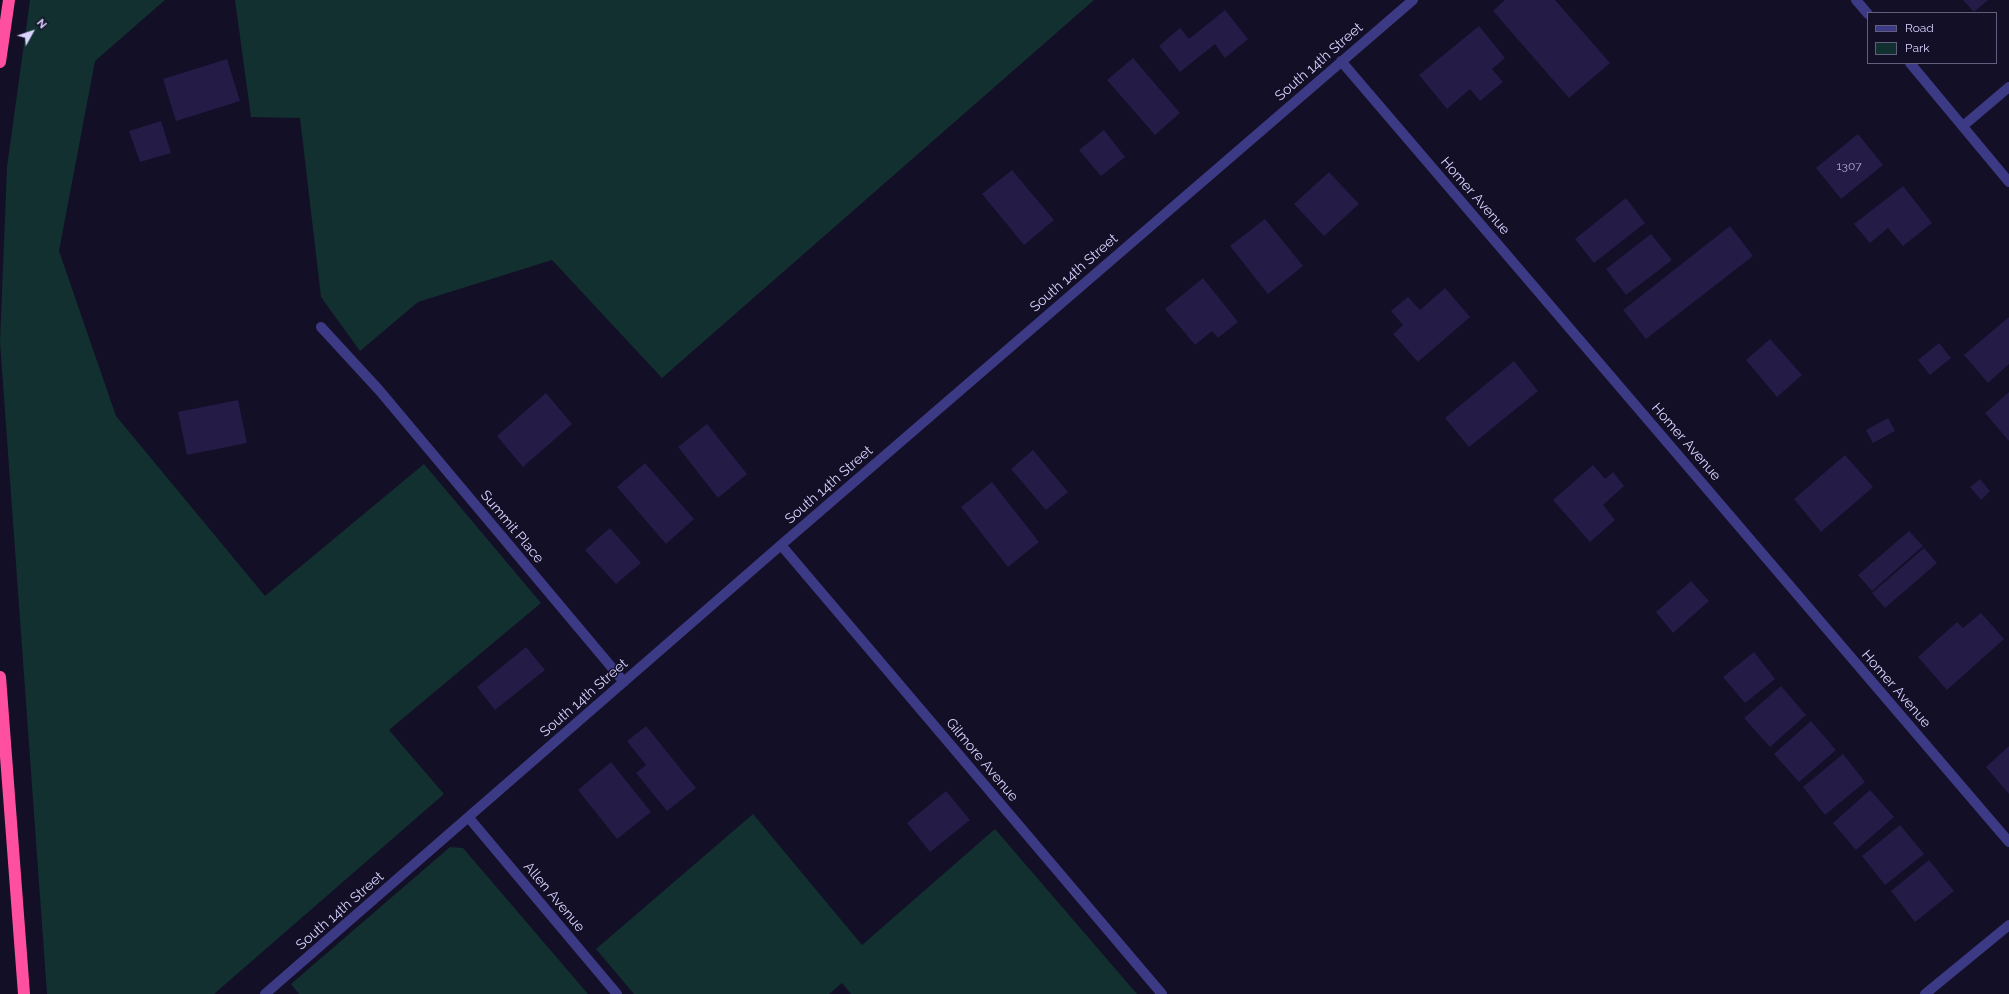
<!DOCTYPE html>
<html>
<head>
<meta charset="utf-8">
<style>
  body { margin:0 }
  #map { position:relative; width:2009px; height:994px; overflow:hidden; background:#130f26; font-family:Raleway,sans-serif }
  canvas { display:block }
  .legend { position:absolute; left:1867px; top:12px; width:130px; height:52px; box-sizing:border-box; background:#130f26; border:1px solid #625e7d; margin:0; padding:5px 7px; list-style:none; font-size:12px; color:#d9d4ff }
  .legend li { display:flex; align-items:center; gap:8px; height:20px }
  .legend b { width:20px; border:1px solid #625e7d }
  .north { position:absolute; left:12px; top:12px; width:40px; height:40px; -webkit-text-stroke:3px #130f26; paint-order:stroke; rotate:50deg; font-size:11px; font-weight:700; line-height:16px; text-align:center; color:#d9d4ff }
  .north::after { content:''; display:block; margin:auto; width:14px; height:18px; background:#d9d4ff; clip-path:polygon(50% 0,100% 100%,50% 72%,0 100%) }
</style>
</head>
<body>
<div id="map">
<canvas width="2009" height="994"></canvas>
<ul class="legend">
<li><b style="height:5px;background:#3d3a85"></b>Road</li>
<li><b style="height:11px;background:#12302f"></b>Park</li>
</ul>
<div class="north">N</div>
</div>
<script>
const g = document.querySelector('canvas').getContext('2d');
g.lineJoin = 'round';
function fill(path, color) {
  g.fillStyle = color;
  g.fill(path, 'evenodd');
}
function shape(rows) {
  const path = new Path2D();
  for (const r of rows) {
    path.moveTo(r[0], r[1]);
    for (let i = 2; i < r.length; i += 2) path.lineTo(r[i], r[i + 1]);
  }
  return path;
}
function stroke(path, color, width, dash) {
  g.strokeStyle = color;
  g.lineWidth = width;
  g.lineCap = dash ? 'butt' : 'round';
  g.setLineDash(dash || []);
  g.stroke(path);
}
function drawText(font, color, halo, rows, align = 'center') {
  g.font = font + ' Raleway,sans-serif';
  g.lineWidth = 3;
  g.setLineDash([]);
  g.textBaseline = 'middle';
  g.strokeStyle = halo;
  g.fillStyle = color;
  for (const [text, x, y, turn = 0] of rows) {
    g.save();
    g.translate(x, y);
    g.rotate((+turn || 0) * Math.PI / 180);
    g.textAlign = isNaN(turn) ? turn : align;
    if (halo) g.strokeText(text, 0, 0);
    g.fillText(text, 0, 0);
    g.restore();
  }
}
fill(shape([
  [30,0,165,0,95,61,59,251,116,416,265,596,424,464,541,603,389,730,444,794,214,994,47,994,0,342,7,167],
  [235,0,1094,0,662,378,552,260,418,302,360,351,321,297,300,118,251,117],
  [753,814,862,945,995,829,1137,994,851,994,842,983,829,994,634,994,596,949],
  [450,847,463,848,588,994,299,994,291,984]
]), '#12302f');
fill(shape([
  [1505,0,1555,0,1610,63,1569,98,1493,11],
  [1963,0,1988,0,1974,12],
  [1225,10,1248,39,1225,58,1215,44,1180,72,1159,46,1180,28,1189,39],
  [1479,26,1505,58,1492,69,1503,82,1480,101,1470,89,1447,109,1419,75],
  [1133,58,1180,113,1155,135,1107,80],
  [227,59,240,101,176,121,163,79],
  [161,121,171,153,140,162,129,131],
  [1104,130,1125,157,1101,176,1079,150],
  [1858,134,1883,165,1841,199,1816,168],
  [1012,170,1054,220,1024,245,982,194],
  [1329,172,1359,204,1324,236,1294,204],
  [1903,186,1932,223,1903,246,1888,228,1870,243,1854,224],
  [1626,198,1645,223,1594,263,1575,239],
  [1265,219,1303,266,1268,294,1230,246],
  [1730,226,1753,256,1646,339,1623,310],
  [1651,234,1672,260,1626,295,1606,269],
  [1203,278,1238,322,1218,338,1212,331,1195,345,1165,309],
  [1445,288,1470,317,1418,362,1393,334,1403,325,1391,311,1408,297,1420,310],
  [2009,317,2009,364,1988,383,1964,355],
  [1770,339,1802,375,1777,397,1746,360],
  [1939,343,1951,358,1930,375,1918,360],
  [1514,361,1538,391,1469,447,1445,418],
  [2009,392,2009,441,1985,413],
  [546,393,572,424,523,467,497,436],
  [238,400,247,443,187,455,178,412],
  [1888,418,1895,431,1873,443,1866,430],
  [707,424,747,474,718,498,678,447],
  [1033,450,1068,492,1046,510,1011,469],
  [1845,455,1873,487,1821,532,1794,499],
  [645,463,694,519,666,544,617,487],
  [1593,465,1605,479,1613,472,1624,486,1603,505,1615,520,1590,542,1553,500],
  [1980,479,1990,491,1981,500,1970,487],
  [992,482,1039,542,1008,567,961,507],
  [610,528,641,563,616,584,585,550],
  [1909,531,1923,546,1872,591,1858,575],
  [1924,548,1937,563,1885,608,1872,593],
  [1691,581,1709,601,1673,633,1656,612],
  [1981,613,2004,639,1947,690,1918,657,1957,622,1963,628],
  [526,647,545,670,495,710,477,687],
  [1754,652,1775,679,1745,703,1723,677],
  [1781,686,1806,715,1770,747,1744,718],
  [1811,721,1836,750,1799,782,1774,754],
  [646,726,696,788,667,811,636,773,646,765,627,741],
  [2009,746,2009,794,1986,767],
  [1843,754,1865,782,1825,815,1803,787],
  [611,762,651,812,617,839,578,790],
  [1870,790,1894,817,1856,850,1833,823],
  [946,791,970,820,930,852,907,823],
  [1900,825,1924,854,1885,885,1862,856],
  [1929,860,1954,891,1915,922,1891,891]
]), '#241b47');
stroke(shape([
  [1856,0,1868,14],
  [1341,61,2009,842],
  [1910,63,2009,182],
  [1963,126,2009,87],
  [321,327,379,390,624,682],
  [781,545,1162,994],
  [469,818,617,994],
  [265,994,781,545,1413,0],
  [1925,994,2009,925]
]), '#3d3a85', 10);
stroke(shape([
  [0,62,9,0],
  [0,677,24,994]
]), '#ff4fa3', 12);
drawText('12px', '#aca6d1', null, [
  ["1307",1849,166]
]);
drawText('14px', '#d9d4ff', '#130f26', [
  ["South 14th Street",1319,62,-41],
  ["Homer Avenue",1475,196,49],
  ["South 14th Street",1074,273,-41],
  ["Homer Avenue",1686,442,49],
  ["South 14th Street",829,485,-41],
  ["Summit Place",512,527,50],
  ["Homer Avenue",1896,689,49],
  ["South 14th Street",584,698,-41],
  ["Gilmore Avenue",982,760,50],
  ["Allen Avenue",554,897,50],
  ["South 14th Street",340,911,-41]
]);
</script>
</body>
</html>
